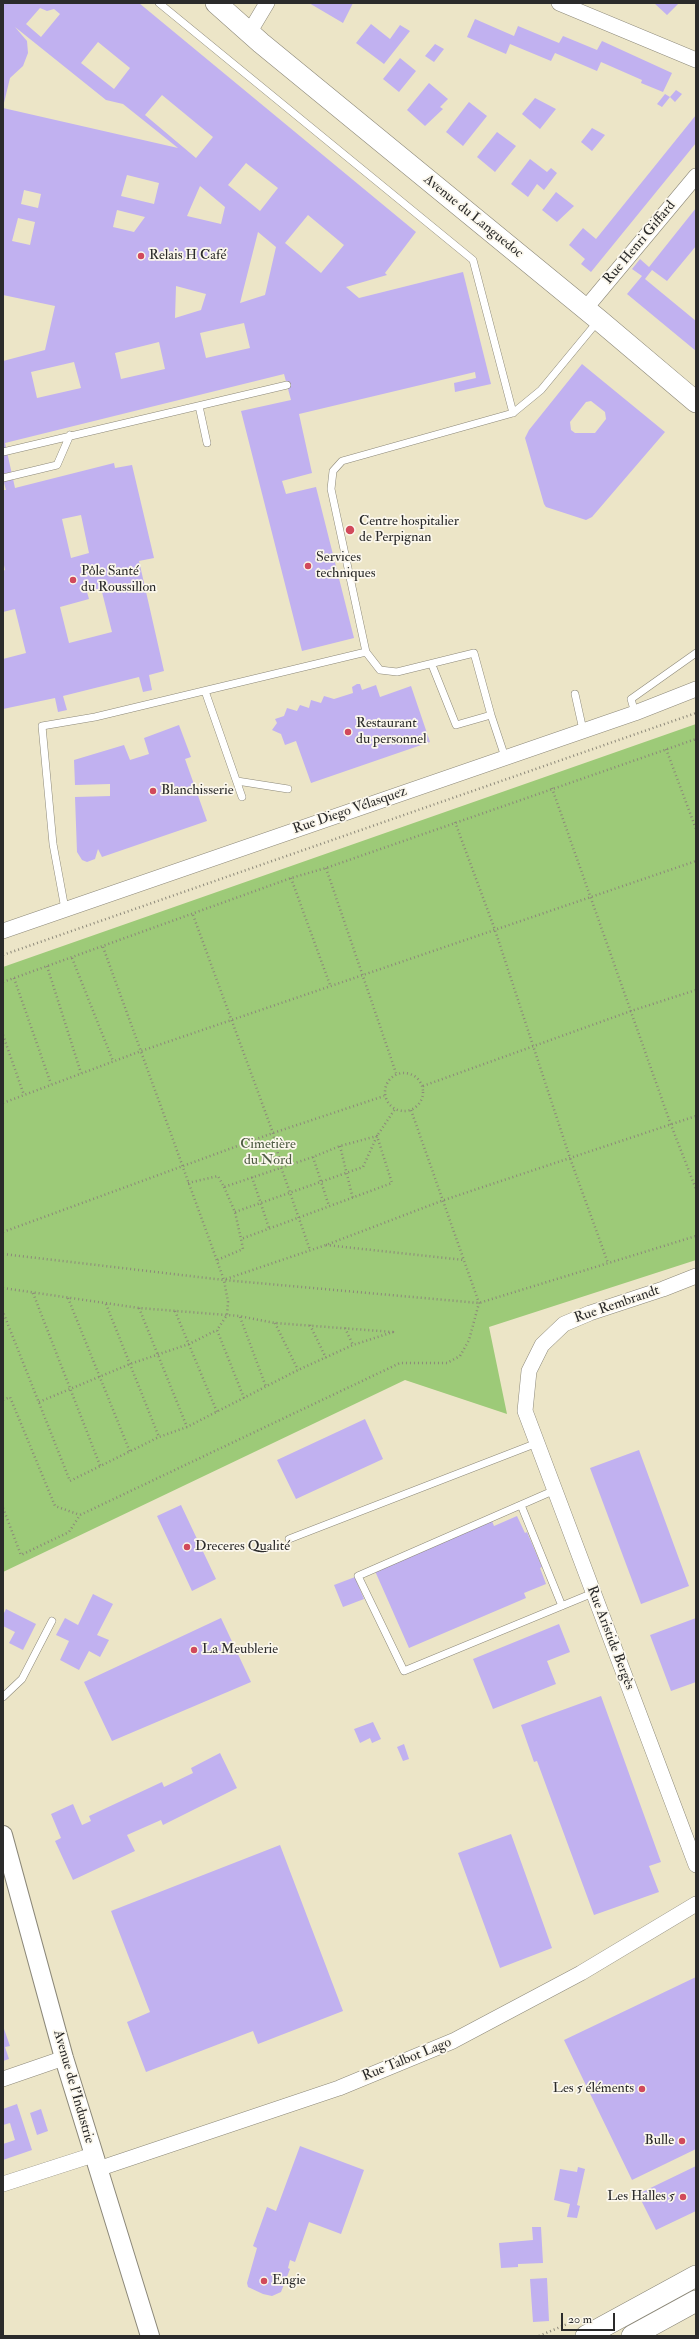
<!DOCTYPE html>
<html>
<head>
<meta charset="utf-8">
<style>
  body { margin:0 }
  #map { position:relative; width:699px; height:2339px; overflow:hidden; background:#ece5c7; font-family:"IM FELL Double Pica",serif }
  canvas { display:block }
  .frame { position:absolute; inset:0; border:4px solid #2b2b2b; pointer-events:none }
  .scale { position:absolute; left:561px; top:2313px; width:54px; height:18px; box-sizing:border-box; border:2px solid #2b2b2b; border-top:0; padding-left:5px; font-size:12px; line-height:14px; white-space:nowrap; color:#2b2b2b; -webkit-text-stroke:3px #fbf7ec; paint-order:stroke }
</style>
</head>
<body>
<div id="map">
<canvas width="699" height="2339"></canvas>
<div class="frame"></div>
<div class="scale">20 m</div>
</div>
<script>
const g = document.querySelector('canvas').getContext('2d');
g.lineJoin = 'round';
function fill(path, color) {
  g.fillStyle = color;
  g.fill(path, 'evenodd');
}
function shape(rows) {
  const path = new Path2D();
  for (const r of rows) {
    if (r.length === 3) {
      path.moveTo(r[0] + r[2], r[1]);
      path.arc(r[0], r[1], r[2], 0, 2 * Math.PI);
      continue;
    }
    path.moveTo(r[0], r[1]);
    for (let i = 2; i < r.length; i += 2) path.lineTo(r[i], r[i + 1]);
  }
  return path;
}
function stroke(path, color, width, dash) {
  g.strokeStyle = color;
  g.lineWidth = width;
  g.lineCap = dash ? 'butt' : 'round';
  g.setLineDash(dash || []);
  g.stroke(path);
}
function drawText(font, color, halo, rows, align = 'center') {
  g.font = font + ' "IM FELL Double Pica",serif';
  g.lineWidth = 3.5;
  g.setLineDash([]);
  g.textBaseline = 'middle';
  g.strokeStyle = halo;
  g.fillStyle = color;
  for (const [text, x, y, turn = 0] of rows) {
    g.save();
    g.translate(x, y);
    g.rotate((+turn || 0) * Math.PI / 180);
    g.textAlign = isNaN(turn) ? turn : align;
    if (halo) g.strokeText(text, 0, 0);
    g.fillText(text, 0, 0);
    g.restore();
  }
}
fill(shape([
  [696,724,696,1260,489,1327,507,1414,405,1380,3,1572,3,967]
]), '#9dca78');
fill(shape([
  [3,3,139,3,416,232,385,273,387,275,346,287,359,298,463,272,491,384,455,392,454,383,476,378,475,372,299,414,312,473,282,481,286,494,316,487,354,638,302,651,241,411,291,400,284,374,5,443,15,488,114,463,115,468,132,465,154,558,139,561,164,671,149,675,152,690,143,692,139,677,63,696,67,710,58,712,55,698,3,709,3,659,26,653,15,609,3,612,3,571,5,570,3,560,3,490,6,490,3,479,3,361,45,350,55,306,3,295,3,108,178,148,123,104,106,100,15,27,27,41,28,53,23,66,10,78,3,107],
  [40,8,47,11,54,9,60,14,41,37,26,24],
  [98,42,130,68,114,89,81,63],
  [162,95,213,137,196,158,145,115],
  [246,163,278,188,260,211,228,185],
  [127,175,159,183,154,204,121,196],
  [200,186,225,207,221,224,187,216],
  [24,190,41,194,38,208,21,204],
  [117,210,145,217,134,232,113,227],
  [308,215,344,245,321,273,285,243],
  [18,218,35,222,30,245,12,241],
  [258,232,276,247,265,295,240,303],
  [176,286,206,294,201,310,175,318],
  [244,323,250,348,206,358,200,333],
  [159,342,165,369,121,379,115,353],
  [74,362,81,388,37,398,31,372],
  [81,515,89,553,71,558,62,519],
  [101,588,112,632,69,643,60,607,89,599,87,592],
  [309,3,353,3,343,23],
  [654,3,679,3,667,15],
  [475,19,514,36,518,26,559,43,563,36,597,50,602,41,672,73,663,92,641,83,642,80,601,62,597,71,555,53,551,61,510,44,506,54,467,37],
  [371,24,390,39,400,25,410,31,384,64,356,43],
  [435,44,444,49,434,62,425,56],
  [400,58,416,71,399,92,383,79],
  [429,83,448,99,440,107,443,109,425,126,407,110],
  [676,90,682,94,675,102,670,97],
  [665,94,670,97,662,107,657,104],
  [535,98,556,109,540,129,522,114],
  [469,102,487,116,463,146,446,132],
  [696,115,696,143,591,272,581,264,585,259,569,245,583,228,596,239],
  [592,128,605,135,592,151,581,142],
  [497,132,516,146,495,172,477,157],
  [530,159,547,172,551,168,557,173,544,190,537,184,528,197,511,184],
  [556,192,574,206,557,222,542,210],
  [696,208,696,246,667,281,652,270,645,279,696,321,696,351,627,294,642,276,632,269,640,259,649,267],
  [582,364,665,432,592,517,586,520,546,507,544,504,525,438,529,430],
  [591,401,605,412,606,419,595,433,575,433,571,430,570,422,586,402],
  [357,684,360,684,362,690,376,685,380,697,411,686,430,742,311,783,296,741,285,745,281,734,272,730,277,723,275,719,284,716,287,708,297,711,300,705,309,708,311,700,321,703,324,696,334,699,353,693,352,687],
  [179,725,191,757,185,759,207,821,102,857,98,849,95,859,87,862,82,860,77,852,75,797,110,796,110,784,75,785,74,760,124,745,130,760,149,754,144,738],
  [365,1419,383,1459,296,1499,277,1460],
  [639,1450,689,1586,641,1604,590,1468],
  [181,1505,216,1579,192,1591,157,1516],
  [517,1516,525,1533,527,1532,542,1567,540,1568,546,1584,524,1593,526,1598,409,1648,375,1571,492,1521,494,1526],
  [355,1577,364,1599,343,1607,334,1585],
  [93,1594,113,1604,97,1635,109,1640,100,1657,89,1651,79,1670,60,1660,69,1641,56,1635,65,1618,78,1625],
  [6,1609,36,1624,23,1650,9,1643,15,1632,3,1626,3,1615],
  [221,1618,251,1682,112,1741,84,1682],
  [696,1618,696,1682,671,1691,650,1635],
  [559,1624,570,1652,547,1661,556,1684,493,1709,473,1659],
  [601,1696,661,1862,649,1866,659,1892,594,1915,537,1761,534,1762,521,1725],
  [373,1722,381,1739,372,1743,370,1738,360,1743,354,1729],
  [404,1744,409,1759,403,1761,397,1747],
  [220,1753,237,1788,163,1825,161,1820,127,1835,135,1851,73,1880,55,1841,61,1838,51,1814,73,1804,82,1825,91,1821,89,1816,162,1782,164,1787,193,1773,191,1768],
  [511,1834,552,1948,500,1968,458,1853],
  [280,1845,343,2011,258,2044,253,2031,146,2072,127,2022,150,2012,111,1911],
  [696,1977,696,2149,632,2180,564,2040],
  [3,2026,10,2046,5,2047,9,2059,3,2061],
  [17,2104,32,2150,3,2160,3,2144,15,2140,10,2123,3,2125,3,2109],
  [41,2109,48,2131,37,2135,30,2113],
  [300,2146,364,2170,341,2234,309,2222,295,2262,290,2260,288,2268,290,2269,281,2292,272,2296,263,2294,248,2287,247,2283,257,2248,253,2246,267,2207,276,2211],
  [696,2166,696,2211,656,2230,638,2194],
  [578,2167,585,2169,577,2205,580,2206,577,2218,567,2217,570,2204,554,2200,560,2169,577,2172],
  [532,2227,541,2227,543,2263,518,2264,518,2267,501,2268,499,2243,533,2240],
  [547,2278,549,2321,533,2322,530,2279]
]), '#c1b1f0');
const service = shape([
  [159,3,473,260,513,413],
  [199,406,207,443],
  [3,452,287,385],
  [3,478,57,465,70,435],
  [366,652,380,670,397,672,474,653,491,715,456,725,432,665],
  [205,691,242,797],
  [575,694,583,730],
  [635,713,631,699,696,653],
  [491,715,505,757],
  [237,781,288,789],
  [65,909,53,844,42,726,95,717,366,652,331,489,333,471,342,461,513,413,541,390,598,321],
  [555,1490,358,1576,404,1671,593,1593],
  [521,1505,562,1606],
  [289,1539,537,1443],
  [3,1697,22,1679,52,1621]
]);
const minor = shape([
  [559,3,696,60],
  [249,33,267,3],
  [585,309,696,176],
  [3,931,635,713,696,689],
  [696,1276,663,1289,590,1313,564,1324,542,1345,529,1371,525,1411,696,1865],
  [3,2079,64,2058],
  [98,2169,339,2088,453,2041,581,1973,696,1904],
  [3,2184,93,2155]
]);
const tertiary = shape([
  [3,1835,64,2058,150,2336]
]);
const secondary = shape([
  [216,3,261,43,599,320,696,402],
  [586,2336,696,2276],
  [632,2336,696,2301]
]);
stroke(service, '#8c8879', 8);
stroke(minor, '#8c8879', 16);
stroke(tertiary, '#8c8879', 20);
stroke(secondary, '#8c8879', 22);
stroke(shape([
  [666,749,696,829],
  [552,788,671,1125,696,1189],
  [455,822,495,930,570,1158,608,1263],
  [326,868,396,1073],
  [291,878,330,985],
  [193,915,273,1133,281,1167,310,1250],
  [103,947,224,1280,228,1302,227,1315,217,1330,244,1398],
  [3,955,696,713],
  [72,958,113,1061],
  [47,966,81,1073],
  [14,978,51,1084],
  [3,982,291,878,326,868,696,739],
  [3,1035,24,1095],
  [404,1092,19],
  [423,1086,631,1011,696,990],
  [3,1103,141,1051,696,861],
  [340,1146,353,1199],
  [313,1157,329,1206],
  [252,1177,269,1228],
  [188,1183,218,1176,224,1187,313,1157,340,1146,377,1136,392,1183,241,1239,243,1249,217,1260],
  [224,1187,235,1212,241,1239],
  [235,1212,363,1167,377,1136,395,1109],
  [3,1232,273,1133,384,1096],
  [326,1245,464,1260],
  [3,1254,224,1280,479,1303,696,1236],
  [226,1279,326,1245,444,1200,696,1116],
  [3,1288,139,1308,239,1316,275,1323,393,1332,353,1345,298,1370,187,1427,159,1437,70,1481,3,1312],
  [33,1293,101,1468],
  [68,1298,130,1452],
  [106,1304,159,1437],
  [139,1308,187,1427],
  [175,1311,217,1412],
  [240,1317,266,1387],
  [275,1323,298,1370],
  [310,1325,326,1358],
  [345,1328,353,1345],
  [3,1400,10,1397,55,1506,80,1515],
  [39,1402,130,1364,189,1344,217,1330],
  [3,1508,21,1555,69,1532,80,1515,400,1363,447,1363,460,1356,469,1340,479,1303,411,1110],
  [539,2336,572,2322]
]), '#8c8879', 2.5, [1, 3]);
stroke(service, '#fff', 7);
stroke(minor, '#fff', 15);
stroke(tertiary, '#fff', 18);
stroke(secondary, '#fff', 21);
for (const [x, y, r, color] of [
  [141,256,4,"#d1495b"],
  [350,530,5,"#d1495b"],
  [308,566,4,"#d1495b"],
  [73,580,4,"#d1495b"],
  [348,732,4,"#d1495b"],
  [153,791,4,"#d1495b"],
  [187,1547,4,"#d1495b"],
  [194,1650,4,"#d1495b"],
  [642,2089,4,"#d1495b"],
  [682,2141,4,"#d1495b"],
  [683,2197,4,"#d1495b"],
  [264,2281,4,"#d1495b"]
]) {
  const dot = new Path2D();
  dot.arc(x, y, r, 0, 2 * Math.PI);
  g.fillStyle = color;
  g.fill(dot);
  stroke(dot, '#fbf7ec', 1.5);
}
drawText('14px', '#2b2b2b', '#fbf7ec', [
  ["Avenue du Languedoc",473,217,39],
  ["Rue Henri Giffard",640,243,-50],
  ["Rue Diego Vélasquez",350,811,-19],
  ["Rue Rembrandt",617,1305,-19],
  ["Rue Aristide Bergès",610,1638,69],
  ["Rue Talbot Lago",407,2060,-22],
  ["Avenue de l'Industrie",73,2087,74]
]);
drawText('14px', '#2b2b2b', '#fbf7ec', [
  ["Relais H Café",149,256],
  ["Centre hospitalier",359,522],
  ["de Perpignan",359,538],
  ["Services",316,558],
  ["techniques",316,574],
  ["Pôle Santé",81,572],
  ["du Roussillon",81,588],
  ["Restaurant",356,724],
  ["du personnel",356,740],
  ["Blanchisserie",161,791],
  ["Dreceres Qualité",195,1547],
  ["La Meublerie",202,1650],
  ["Les 5 éléments",634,2089,"right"],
  ["Bulle",674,2141,"right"],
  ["Les Halles 5",675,2197,"right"],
  ["Engie",272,2281]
], 'left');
drawText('14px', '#4d5b42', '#fbf7ec', [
  ["Cimetière",268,1145],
  ["du Nord",268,1161]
]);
</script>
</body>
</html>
